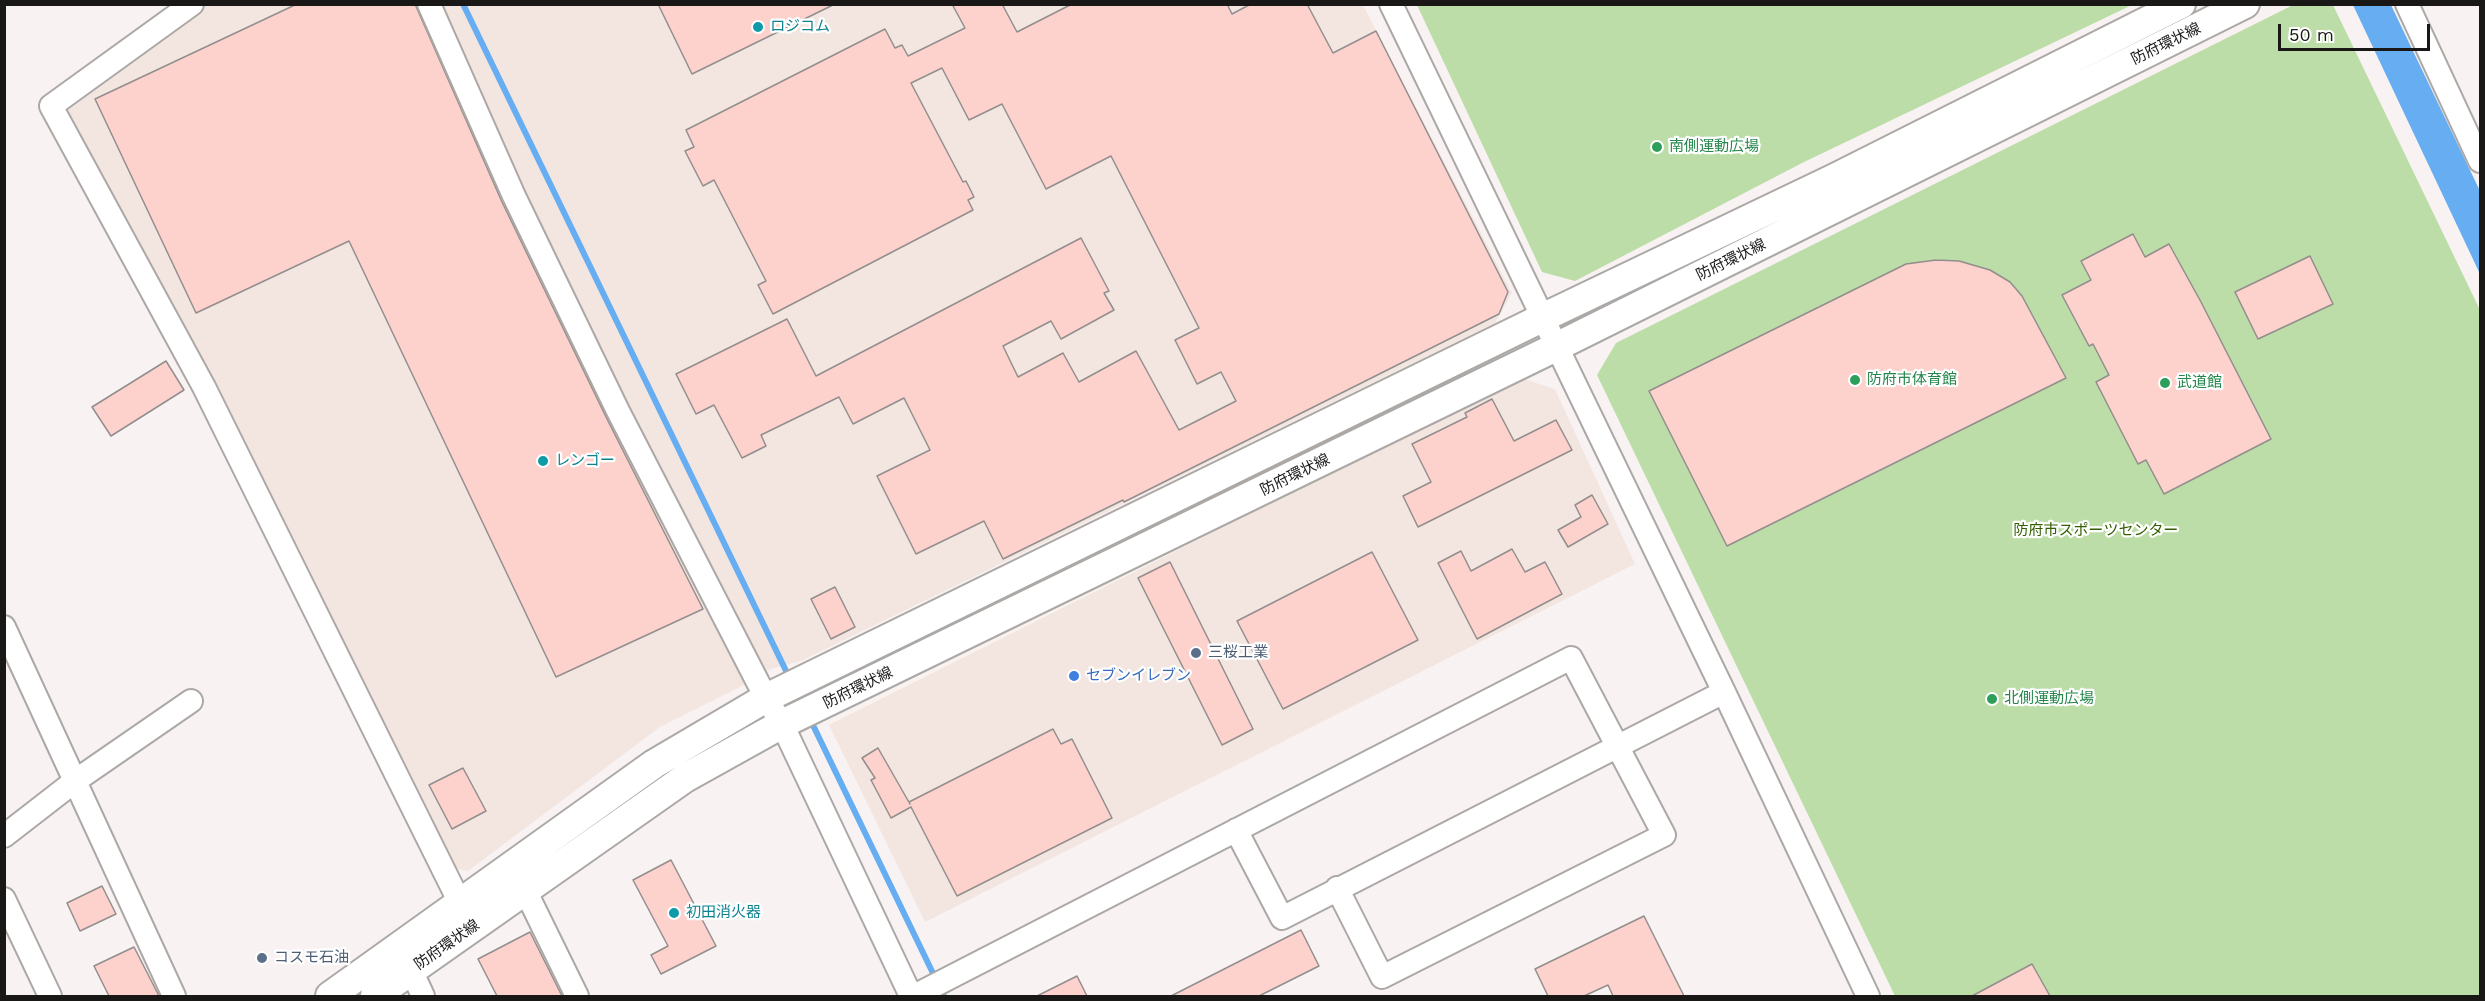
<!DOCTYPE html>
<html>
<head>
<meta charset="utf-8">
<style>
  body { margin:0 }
  #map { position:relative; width:2485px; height:1001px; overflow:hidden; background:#f8f3f2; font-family:"Work Sans",sans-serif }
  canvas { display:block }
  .frame { position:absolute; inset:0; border:6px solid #191817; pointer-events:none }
  .scale { position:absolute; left:2278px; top:24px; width:152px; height:27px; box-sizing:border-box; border:3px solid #191817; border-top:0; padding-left:8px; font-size:18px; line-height:21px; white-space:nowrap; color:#191817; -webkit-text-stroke:4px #fff; paint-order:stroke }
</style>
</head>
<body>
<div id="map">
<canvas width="2485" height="1001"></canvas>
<div class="frame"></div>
<div class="scale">50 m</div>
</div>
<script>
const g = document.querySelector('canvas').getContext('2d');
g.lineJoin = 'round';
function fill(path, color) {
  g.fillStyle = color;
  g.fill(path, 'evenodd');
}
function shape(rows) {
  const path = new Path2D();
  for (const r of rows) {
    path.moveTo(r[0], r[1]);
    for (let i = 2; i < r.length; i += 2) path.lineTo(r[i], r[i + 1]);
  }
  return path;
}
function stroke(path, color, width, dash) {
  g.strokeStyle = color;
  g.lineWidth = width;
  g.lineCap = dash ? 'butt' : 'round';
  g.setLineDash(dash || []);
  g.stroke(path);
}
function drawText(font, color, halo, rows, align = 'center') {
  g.font = font + ' "Work Sans","Noto Sans JP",sans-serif';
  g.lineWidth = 4.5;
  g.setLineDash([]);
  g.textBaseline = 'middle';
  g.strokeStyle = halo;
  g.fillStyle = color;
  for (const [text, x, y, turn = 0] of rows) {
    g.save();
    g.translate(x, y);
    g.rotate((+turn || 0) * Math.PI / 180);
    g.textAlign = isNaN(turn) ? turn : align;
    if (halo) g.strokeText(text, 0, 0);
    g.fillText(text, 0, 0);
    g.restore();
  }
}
fill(shape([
  [192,5,1363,5,1512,293,1495,323,801,661,771,669,738,688,660,727,468,871,451,868,51,106],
  [1521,378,1555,389,1635,564,925,922,829,725]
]), '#f3e6e1');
fill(shape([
  [1417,5,2132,5,1802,163,1575,281,1542,272],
  [2293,5,2333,5,2480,310,2480,996,1895,996,1597,375,1616,343]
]), '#bcdca8');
fill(shape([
  [2353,5,2391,5,2480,191,2480,274]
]), '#66adf2');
stroke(shape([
  [463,4,789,677],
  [810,719,944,996]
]), '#66adf2', 6);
const building = shape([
  [297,4,415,4,502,202,606,417,703,609,556,677,349,241,196,313,95,99,297,4],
  [658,4,835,4,692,74,658,4],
  [952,4,1002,4,1017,32,1072,4,1227,4,1232,14,1251,4,1307,4,1333,53,1376,31,1508,292,1499,314,1124,502,1123,500,1003,559,984,521,916,554,877,476,930,450,904,398,853,424,839,397,761,435,766,446,742,458,714,405,696,414,676,374,787,319,816,376,1081,238,1109,291,1104,293,1114,310,1061,339,1051,321,1003,346,1018,377,1063,353,1079,382,1136,351,1179,430,1236,401,1221,372,1197,384,1175,340,1199,328,1111,156,1046,189,1002,104,969,120,942,68,911,83,963,182,966,181,974,197,968,200,973,210,773,314,758,285,766,281,714,180,703,186,685,151,694,147,686,130,885,29,895,48,902,45,908,56,965,28,952,4],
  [2133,234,2145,257,2169,244,2201,302,2271,439,2164,494,2146,460,2138,464,2096,382,2109,375,2093,344,2089,346,2062,295,2091,280,2081,261,2133,234],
  [2310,256,2333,304,2258,339,2235,292,2310,256],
  [1936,260,1959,261,1990,270,2010,282,2022,296,2066,378,1727,546,1649,391,1906,264,1936,260],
  [166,361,184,390,111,436,92,407,166,361],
  [1492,399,1514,441,1556,420,1572,450,1418,527,1403,496,1431,482,1412,444,1467,417,1465,413,1492,399],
  [1592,495,1608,524,1568,547,1558,530,1581,517,1575,505,1592,495],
  [1512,549,1525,572,1545,562,1562,594,1477,639,1438,563,1461,551,1471,571,1512,549],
  [1372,552,1418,640,1283,709,1237,621,1372,552],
  [1170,562,1253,729,1222,745,1138,578,1170,562],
  [835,587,855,627,831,639,811,599,835,587],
  [1053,729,1061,744,1072,739,1112,818,957,896,911,807,891,818,871,780,875,778,862,758,878,748,910,804,909,802,1053,729],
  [463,768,486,811,452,829,429,785,463,768],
  [671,860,716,946,661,974,651,955,668,946,633,880,671,860],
  [102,886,116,914,80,931,67,903,102,886],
  [1644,916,1684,996,1613,996,1608,985,1584,996,1548,996,1535,969,1644,916],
  [1301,930,1319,966,1259,996,1171,996,1301,930],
  [530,932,562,996,497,996,478,959,530,932],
  [134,947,159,996,109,996,94,966,134,947],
  [2032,964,2050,996,1972,996,2032,964],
  [1077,976,1087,996,1037,996,1077,976]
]);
fill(building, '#fdd2cc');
stroke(building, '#938e8e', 1.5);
const minor = shape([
  [192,4,51,106,204,387,460,903],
  [429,4,514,196,618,411,766,698,782,724,911,996],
  [1391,4,1724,692,1868,996],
  [2407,4,2480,161],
  [4,627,174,996],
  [1236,830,1282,918,1724,692],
  [4,836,75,781,191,701],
  [525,890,577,996],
  [4,899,50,996],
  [411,970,423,996],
  [914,996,1571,658,1664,835,1382,977,1337,888]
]);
const major = shape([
  [330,996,654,764,766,698,1542,318,1835,178,2181,4],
  [375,996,685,778,782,724,1556,347,2245,4]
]);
stroke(minor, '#aca8a6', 26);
stroke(major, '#aca8a6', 32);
stroke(minor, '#fff', 22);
stroke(major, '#fff', 28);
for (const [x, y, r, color] of [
  [758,27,6,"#0f9aa8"],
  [1657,147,6,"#2e9e5b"],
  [1855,380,6,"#2e9e5b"],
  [2165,383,6,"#2e9e5b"],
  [543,461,6,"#0f9aa8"],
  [1196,653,6,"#5c6f8a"],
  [1074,676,6,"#3f7fe0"],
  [1992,699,6,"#2e9e5b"],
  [674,913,6,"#0f9aa8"],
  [262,958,6,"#5c6f8a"]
]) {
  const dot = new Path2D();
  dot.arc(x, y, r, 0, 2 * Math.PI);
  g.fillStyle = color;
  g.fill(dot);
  stroke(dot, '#fff', 2);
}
drawText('15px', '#0d838f', '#fff', [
  ["ロジコム",770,27],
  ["レンゴー",555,461],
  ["初田消火器",686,913]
], 'left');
drawText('15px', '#191817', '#fff', [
  ["防府環状線",2166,44,-26],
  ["防府環状線",1731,260,-26],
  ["防府環状線",1295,475,-26],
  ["防府環状線",858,688,-26],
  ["防府環状線",447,945,-35]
]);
drawText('15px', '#27864d', '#fff', [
  ["南側運動広場",1669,147],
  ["防府市体育館",1867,380],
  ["武道館",2177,383],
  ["北側運動広場",2004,699]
], 'left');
drawText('15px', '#345f00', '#fff', [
  ["防府市スポーツセンター",2096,531]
]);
drawText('15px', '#4e5e75', '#fff', [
  ["三桜工業",1208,653],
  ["コスモ石油",274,958]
], 'left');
drawText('15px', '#366cbe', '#fff', [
  ["セブンイレブン",1086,676]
], 'left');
</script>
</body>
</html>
